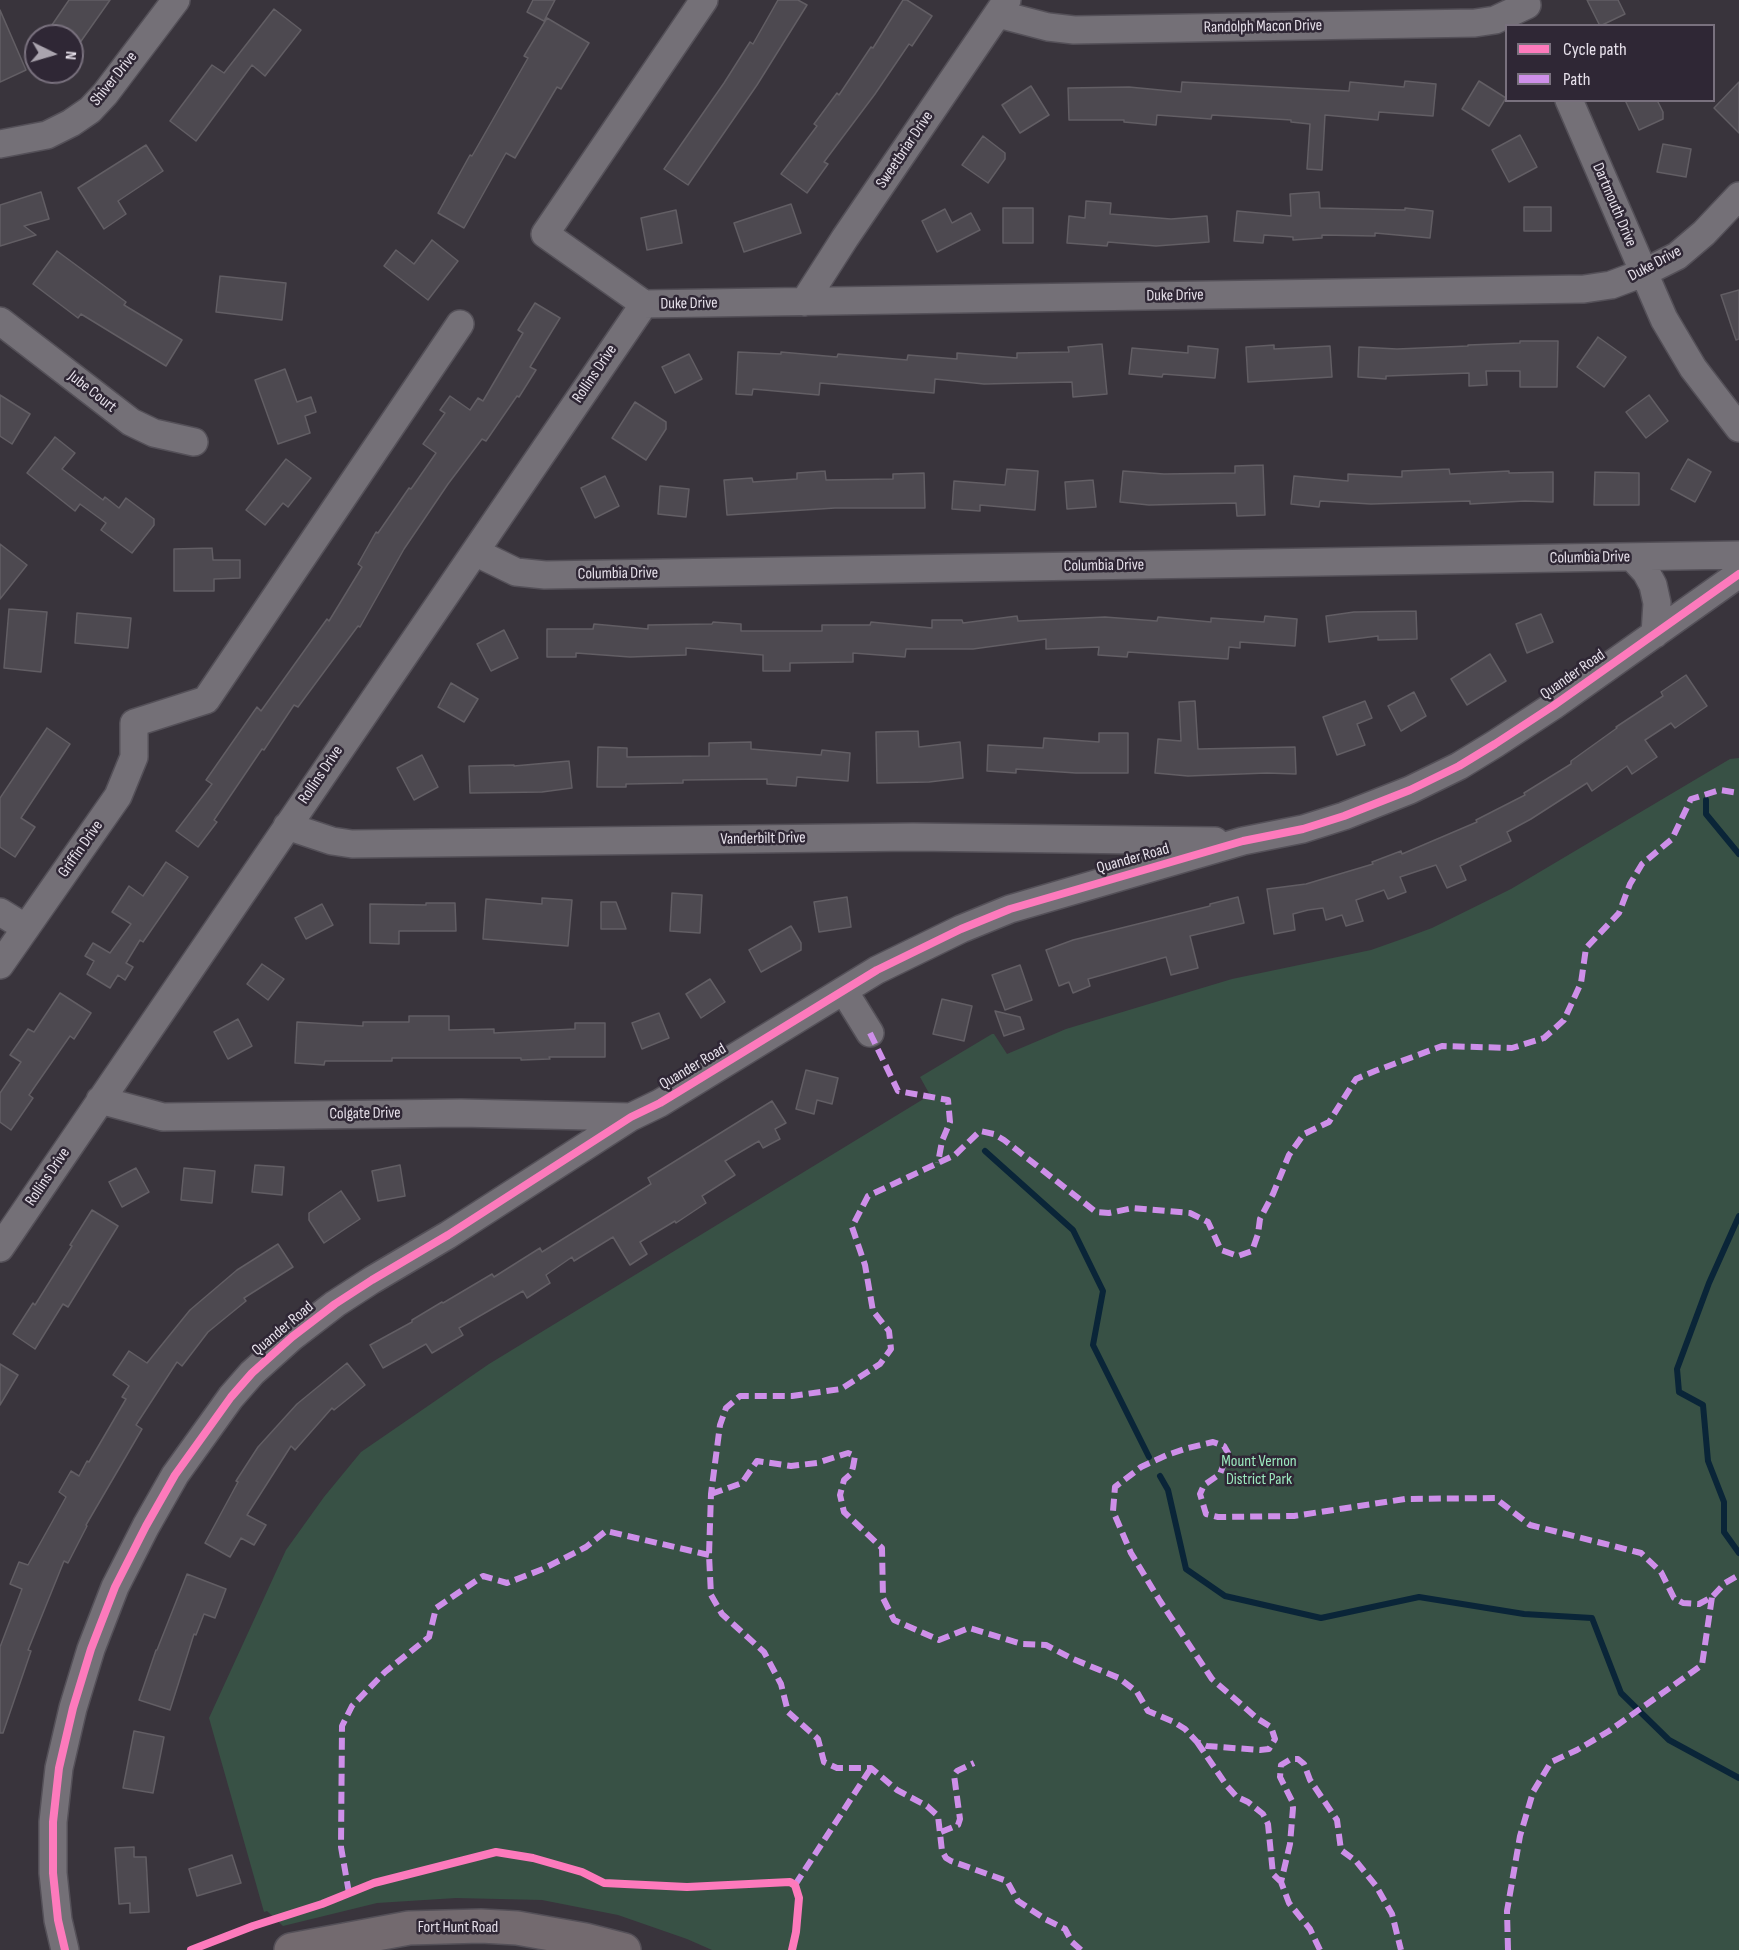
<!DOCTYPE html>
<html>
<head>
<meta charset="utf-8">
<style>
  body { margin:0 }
  #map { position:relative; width:1739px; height:1950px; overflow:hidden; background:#39343c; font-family:"Sofia Sans Condensed",sans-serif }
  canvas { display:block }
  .legend { position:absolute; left:1505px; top:24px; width:210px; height:78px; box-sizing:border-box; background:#2f2735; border:2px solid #79717e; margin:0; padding:8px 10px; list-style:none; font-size:18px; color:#e7e1eb }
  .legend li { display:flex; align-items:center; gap:12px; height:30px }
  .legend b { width:30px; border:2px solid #79717e }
  .north { position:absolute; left:24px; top:24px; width:60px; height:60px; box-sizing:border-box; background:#2f2735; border:2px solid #79717e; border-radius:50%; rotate:95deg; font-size:16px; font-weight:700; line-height:24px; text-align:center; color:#e7e1eb }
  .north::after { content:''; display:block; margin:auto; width:21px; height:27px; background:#aaa4ae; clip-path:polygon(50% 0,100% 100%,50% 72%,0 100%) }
</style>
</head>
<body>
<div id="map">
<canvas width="1739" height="1950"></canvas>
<ul class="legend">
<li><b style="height:8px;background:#fd7abc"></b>Cycle path</li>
<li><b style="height:8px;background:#ce8fe9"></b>Path</li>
</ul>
<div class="north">N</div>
</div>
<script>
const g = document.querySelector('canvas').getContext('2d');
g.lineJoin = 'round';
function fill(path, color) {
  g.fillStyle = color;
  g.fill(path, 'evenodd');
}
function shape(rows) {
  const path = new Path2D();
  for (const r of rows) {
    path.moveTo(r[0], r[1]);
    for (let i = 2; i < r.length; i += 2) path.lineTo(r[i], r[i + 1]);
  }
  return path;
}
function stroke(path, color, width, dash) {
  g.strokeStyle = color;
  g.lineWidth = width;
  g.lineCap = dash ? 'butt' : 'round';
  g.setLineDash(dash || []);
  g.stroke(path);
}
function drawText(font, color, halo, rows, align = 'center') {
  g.font = font + ' "Sofia Sans Condensed",sans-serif';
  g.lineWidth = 5;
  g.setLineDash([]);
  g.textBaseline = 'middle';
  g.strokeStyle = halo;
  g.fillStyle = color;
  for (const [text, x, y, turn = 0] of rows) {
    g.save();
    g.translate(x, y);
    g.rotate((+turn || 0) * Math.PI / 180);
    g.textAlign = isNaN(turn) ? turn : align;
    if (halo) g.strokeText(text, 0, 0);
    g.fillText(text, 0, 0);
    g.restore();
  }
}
fill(shape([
  [1739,758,1739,1950,712,1950,687,1939,618,1915,542,1900,456,1898,377,1903,283,1926,267,1911,264,1912,209,1718,286,1550,324,1497,361,1452,489,1364,930,1095,920,1077,992,1034,994,1034,1007,1054,1066,1029,1232,979,1371,950,1405,938,1432,928,1511,889,1730,759]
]), '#385145');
stroke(shape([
  [1706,800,1706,814,1739,854],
  [985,1151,1073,1230,1103,1291,1093,1345,1149,1457],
  [1739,1216,1709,1283,1677,1369,1679,1392,1703,1405,1708,1461,1724,1502,1724,1532,1739,1553],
  [1160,1476,1168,1490,1186,1569,1225,1596,1321,1618,1419,1597,1524,1614,1592,1618,1621,1693,1669,1740,1739,1778]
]), '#0a2538', 6);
const building = shape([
  [69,0,110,0,79,44,72,39,72,36,67,36,52,25,69,0],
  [533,0,555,0,544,21,527,12,533,0],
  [778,0,798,0,807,5,757,85,688,185,664,169,724,83,750,42,753,44,778,0],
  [903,0,907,0,932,16,912,46,909,44,875,94,824,162,828,164,807,193,781,174,817,126,814,124,837,93,839,95,871,47,873,48,903,0],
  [1587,0,1618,0,1625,14,1600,26,1587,0],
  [274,9,301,30,265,76,252,65,196,141,170,121,212,65,224,73,274,9],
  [0,10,26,70,0,82,0,10],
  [547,18,589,43,561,89,557,87,515,158,506,153,464,228,438,213,470,155,472,156,528,58,524,56,547,18],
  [1405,81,1436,84,1433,116,1379,112,1378,120,1325,115,1322,170,1307,169,1310,124,1291,122,1291,120,1212,115,1211,119,1157,115,1156,125,1124,122,1124,120,1069,120,1068,88,1129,87,1181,92,1182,82,1349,91,1350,82,1404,87,1405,81],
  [1479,81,1506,98,1489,126,1462,109,1479,81],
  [1739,82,1739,133,1714,108,1739,82],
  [1031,86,1049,115,1020,133,1002,105,1031,86],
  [1625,100,1657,100,1663,112,1663,119,1639,130,1625,100],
  [1520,135,1537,167,1509,182,1492,150,1520,135],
  [983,136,1005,153,1005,159,988,183,962,165,983,136],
  [1663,144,1691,149,1686,177,1657,172,1663,144],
  [146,145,163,171,118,201,126,214,104,229,78,188,146,145],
  [41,192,49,219,24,226,36,235,0,246,0,205,41,192],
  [1319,192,1320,208,1405,210,1405,208,1433,211,1430,238,1375,233,1375,236,1322,235,1322,238,1293,240,1293,237,1264,235,1263,243,1234,241,1237,211,1291,216,1290,194,1319,192],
  [1086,201,1111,203,1110,214,1171,219,1207,216,1209,242,1156,246,1108,242,1107,246,1067,243,1069,216,1085,218,1086,201],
  [791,204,801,233,744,252,734,223,791,204],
  [1524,207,1551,207,1551,231,1524,231,1524,207],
  [1003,208,1033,208,1033,243,1003,243,1003,208],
  [945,209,952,223,971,213,980,230,937,252,922,221,945,209],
  [676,210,682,243,647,250,641,218,676,210],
  [432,240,458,261,428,300,384,266,396,250,414,264,432,240],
  [57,251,126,302,124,305,182,340,166,366,81,314,78,318,33,284,57,251],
  [220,276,286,283,282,320,216,312,220,276],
  [1739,290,1739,339,1736,340,1721,295,1739,290],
  [535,303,560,318,530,367,536,370,519,397,517,396,486,441,482,439,448,484,404,549,360,627,358,626,298,707,294,705,264,750,262,749,214,820,217,822,198,847,176,831,212,784,206,780,257,707,261,711,327,619,329,621,362,567,358,564,376,532,378,533,409,488,411,489,436,453,423,444,445,413,440,410,450,396,470,410,478,398,483,401,523,333,518,330,535,303],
  [1598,337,1626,357,1604,387,1577,367,1598,337],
  [1520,341,1558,341,1557,387,1520,387,1520,371,1486,371,1487,385,1469,386,1469,373,1386,376,1386,379,1358,377,1359,347,1397,349,1468,346,1468,345,1520,343,1520,341],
  [1102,344,1107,394,1073,397,1072,382,984,384,935,379,934,393,820,383,819,395,753,389,752,395,736,394,738,352,781,354,781,352,837,357,838,354,907,360,908,355,957,359,957,353,1017,358,1017,353,1069,352,1068,347,1102,344],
  [1274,345,1274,349,1330,346,1332,377,1248,382,1246,347,1274,345],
  [1188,346,1218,349,1215,378,1163,374,1162,377,1129,374,1132,348,1188,353,1188,346],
  [689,354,702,379,675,393,662,367,689,354],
  [285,369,297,402,311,397,316,412,305,416,310,433,278,444,255,380,285,369],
  [0,395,30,414,12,444,0,436,0,395],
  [1649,395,1668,421,1646,438,1626,412,1649,395],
  [635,402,666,422,666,429,646,460,612,438,635,402],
  [55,437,75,453,62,469,103,500,105,497,119,508,126,498,154,519,154,525,132,553,101,530,106,523,80,504,75,511,27,473,55,437],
  [286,459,311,478,288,507,283,503,265,525,246,510,286,459],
  [1688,459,1711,472,1695,502,1671,489,1688,459],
  [1263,465,1265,515,1237,516,1236,503,1149,505,1120,502,1123,471,1164,474,1235,473,1235,466,1263,465],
  [1007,469,1038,471,1035,510,980,505,980,511,952,509,954,481,1005,485,1007,469],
  [1449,469,1450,474,1509,471,1509,473,1553,472,1553,502,1525,501,1470,504,1470,501,1371,504,1320,501,1319,507,1291,504,1294,476,1348,481,1348,474,1402,477,1402,471,1449,469],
  [825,471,826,480,893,479,893,474,924,473,925,508,835,508,727,515,724,480,752,478,753,482,797,479,797,473,825,471],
  [1595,472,1639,473,1639,505,1594,505,1595,472],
  [605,476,619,506,595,518,581,488,605,476],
  [1093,480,1096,507,1067,509,1065,482,1093,480],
  [660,486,689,489,686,517,658,514,660,486],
  [0,544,27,565,0,599,0,544],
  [212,548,213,560,240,560,240,578,214,579,214,591,174,591,174,549,212,548],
  [9,609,47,612,41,672,4,668,9,609],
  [1416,611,1417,639,1378,640,1378,636,1329,642,1326,616,1354,612,1416,611],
  [77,613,131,618,128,648,75,643,77,613],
  [1541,614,1553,642,1527,653,1516,624,1541,614],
  [1017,616,1018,621,1105,617,1157,621,1158,617,1211,622,1211,618,1264,622,1265,616,1297,619,1295,646,1240,642,1240,648,1229,647,1228,659,1128,652,1127,657,1098,655,1099,647,1046,649,1046,639,973,649,906,649,905,657,853,653,853,662,790,663,790,671,763,671,763,655,686,648,686,655,630,657,576,653,576,657,547,657,547,629,593,629,594,624,648,629,648,625,712,624,713,622,741,624,741,631,822,631,822,625,870,625,871,622,932,628,932,620,962,620,963,623,1017,616],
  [504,630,518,658,491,671,477,644,504,630],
  [1490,654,1506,681,1467,705,1451,679,1490,654],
  [1686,675,1707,706,1675,728,1671,723,1645,740,1657,757,1632,774,1627,766,1592,791,1587,783,1531,819,1507,832,1511,841,1460,866,1466,880,1447,888,1436,865,1400,877,1406,892,1388,899,1384,890,1356,900,1363,921,1346,926,1342,915,1326,920,1323,908,1308,910,1293,914,1295,930,1274,934,1267,889,1306,884,1373,864,1372,862,1401,851,1402,854,1477,822,1476,820,1525,795,1524,793,1571,764,1571,761,1617,728,1616,727,1663,696,1661,692,1686,675],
  [451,683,478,699,464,722,438,707,451,683],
  [1414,692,1426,716,1401,731,1388,706,1414,692],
  [1195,701,1198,749,1295,747,1296,774,1267,773,1188,776,1155,773,1158,739,1181,741,1179,702,1195,701],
  [1365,701,1372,718,1357,724,1365,745,1337,755,1323,717,1365,701],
  [47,728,70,744,21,818,35,827,15,857,0,847,0,798,47,728],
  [918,731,919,747,960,742,963,778,929,782,877,783,876,732,918,731],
  [1099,733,1128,733,1128,773,1076,773,1016,769,1016,773,987,771,988,745,1043,748,1044,738,1099,742,1099,733],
  [751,742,751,749,821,755,822,750,850,753,848,781,797,777,796,786,767,784,767,779,683,780,683,783,626,784,626,787,597,787,598,747,627,748,627,757,709,756,709,743,751,742],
  [422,755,438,787,414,800,397,768,422,755],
  [569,761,572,788,542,792,470,793,469,766,514,765,514,766,569,761],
  [166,862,188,877,143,942,140,940,126,963,133,967,125,980,118,975,110,988,87,974,94,961,85,956,93,943,110,953,131,924,112,912,129,886,143,896,166,862],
  [672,893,702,895,700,933,670,931,672,893],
  [847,897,851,927,819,932,814,902,847,897],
  [1238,897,1244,923,1190,936,1198,968,1171,975,1166,957,1088,979,1090,986,1073,993,1069,982,1059,986,1046,950,1073,940,1210,906,1210,904,1238,897],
  [542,898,572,900,568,946,483,939,486,899,542,904,542,898],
  [601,902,616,902,626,929,601,929,601,902],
  [426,903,455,903,456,931,399,931,399,944,370,943,370,904,426,905,426,903],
  [322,904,333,925,306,939,295,918,322,904],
  [791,926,801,943,801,950,761,972,749,950,791,926],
  [262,964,284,979,268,1000,247,984,262,964],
  [1020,965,1032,1000,1005,1010,992,975,1020,965],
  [710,979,725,1002,701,1018,686,994,710,979],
  [60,993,91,1013,74,1039,70,1036,29,1095,33,1098,11,1130,0,1122,0,1093,21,1062,10,1055,28,1029,34,1032,60,993],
  [942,999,972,1006,964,1041,933,1034,942,999],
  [995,1011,1020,1017,1024,1029,1004,1036,995,1011],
  [659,1013,669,1038,642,1049,632,1023,659,1013],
  [409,1016,449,1016,449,1030,494,1029,494,1033,575,1029,575,1023,605,1023,605,1057,549,1057,550,1059,521,1060,521,1058,392,1058,392,1061,325,1061,324,1065,295,1063,297,1022,363,1026,363,1022,409,1022,409,1016],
  [238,1019,252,1046,228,1059,214,1032,238,1019],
  [806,1070,838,1078,832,1104,817,1100,814,1114,796,1109,806,1070],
  [772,1101,786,1123,775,1129,780,1139,763,1148,759,1141,725,1161,735,1175,702,1196,706,1203,676,1223,675,1221,640,1242,647,1254,630,1265,613,1237,574,1261,572,1257,546,1275,550,1283,527,1298,523,1291,459,1328,463,1335,432,1353,426,1344,383,1368,370,1345,412,1322,412,1320,442,1302,443,1303,492,1274,494,1277,540,1248,542,1252,651,1184,648,1178,772,1101],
  [255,1165,284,1167,282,1195,252,1192,255,1165],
  [400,1165,405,1196,378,1201,372,1171,400,1165],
  [136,1168,149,1192,122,1207,109,1182,136,1168],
  [184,1168,215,1171,212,1203,181,1200,184,1168],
  [341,1191,360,1219,324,1243,309,1220,309,1213,341,1191],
  [92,1210,118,1226,68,1307,63,1304,35,1349,13,1334,33,1303,35,1305,72,1246,70,1245,92,1210],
  [278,1244,293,1267,244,1298,246,1301,208,1332,182,1366,177,1362,136,1425,142,1429,86,1525,87,1526,68,1563,64,1561,28,1650,31,1651,3,1733,0,1733,0,1647,22,1589,10,1584,19,1562,28,1565,66,1497,59,1492,71,1471,79,1476,87,1461,89,1462,126,1399,122,1397,129,1386,113,1375,129,1351,147,1363,190,1310,237,1270,278,1244],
  [347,1363,365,1385,334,1410,332,1408,295,1450,291,1446,247,1515,266,1525,254,1545,241,1538,230,1557,205,1543,238,1482,236,1481,258,1447,297,1404,347,1363],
  [0,1364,18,1375,0,1405,0,1364],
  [187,1574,226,1589,215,1618,204,1614,196,1635,194,1634,170,1710,139,1700,156,1650,157,1650,187,1574],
  [134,1731,164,1737,153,1793,123,1788,134,1731],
  [134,1847,134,1857,146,1857,149,1912,130,1913,130,1903,119,1904,115,1848,134,1847],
  [232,1855,241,1883,197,1896,189,1869,232,1855]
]);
fill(building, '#4d4950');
stroke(building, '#625e64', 1.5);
const minor = shape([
  [704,0,545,234,644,304,1584,289,1611,285,1643,273,1677,256,1704,233,1739,196],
  [998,14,1048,27,1074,30,1475,23,1495,20,1527,5],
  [1569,100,1664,319,1693,368,1739,428],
  [0,144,47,135,71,123,90,110,105,94,176,0],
  [804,302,845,238,1007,0],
  [0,321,131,422,154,433,194,442],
  [475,552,516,572,545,575,1739,555],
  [1632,557,1646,572,1653,585,1657,603,1655,634],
  [287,826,332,841,352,844,913,837,1215,841],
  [0,912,26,928],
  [0,965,118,796,134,757,134,723,206,700,460,324],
  [844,991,870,1033],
  [100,1100,163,1117,461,1113,631,1117],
  [0,1248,644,304],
  [65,1950,58,1920,53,1873,53,1822,59,1768,73,1708,91,1649,115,1587,146,1526,175,1475,231,1397,252,1373,292,1337,335,1304,372,1280,448,1235,631,1117,660,1103,877,970,961,929,1010,909,1243,841,1303,829,1344,816,1410,790,1459,766,1495,744,1553,706,1739,574]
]);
const major = shape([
  [291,1950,409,1928,481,1926,517,1928,585,1940,624,1950]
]);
stroke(minor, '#545058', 30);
stroke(major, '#545058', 36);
stroke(minor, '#747077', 27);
stroke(major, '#736a6f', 33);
stroke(shape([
  [870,1033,898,1091,948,1100,950,1122,942,1141,938,1163],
  [711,1494,742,1483,757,1461,791,1466,817,1463,848,1453,855,1456,853,1467,851,1474,844,1480,840,1495,844,1512,882,1548,883,1598,894,1620,939,1640,969,1628,1022,1644,1046,1645,1073,1659,1119,1678,1137,1692,1148,1711,1174,1722,1185,1729,1197,1742,1207,1746,1260,1750,1269,1749,1275,1739,1271,1727,1258,1719,1212,1679,1160,1601,1131,1553,1113,1511,1115,1487,1141,1467,1167,1455,1188,1448,1213,1442,1224,1446,1228,1453,1220,1474,1204,1485,1200,1494,1206,1514,1218,1517,1294,1516,1405,1499,1495,1498,1530,1525,1641,1553,1661,1572,1674,1598,1683,1603,1699,1604,1712,1597,1725,1583,1739,1575],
  [1197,1742,1227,1786,1237,1797,1248,1802,1263,1814,1268,1824,1273,1874,1281,1882],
  [941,1832,958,1825,960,1819,954,1775,957,1771,974,1763],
  [795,1885,871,1768],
  [349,1893,341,1847,342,1726,352,1706,385,1672,429,1637,436,1608,483,1576,507,1583,543,1569,586,1547,606,1531,709,1555],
  [1081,1950,1072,1942,1065,1929,1045,1919,1018,1901,1007,1881,951,1861,946,1858,942,1851,938,1816,927,1806,897,1790,871,1768,837,1768,824,1762,818,1739,788,1712,781,1684,764,1652,722,1614,711,1595,709,1555,711,1494,720,1425,726,1408,740,1396,792,1396,841,1389,880,1364,891,1349,889,1331,873,1311,865,1265,852,1227,868,1196,955,1155,980,1131,994,1134,1004,1140,1096,1212,1109,1213,1133,1208,1190,1213,1208,1222,1221,1250,1238,1256,1252,1251,1258,1234,1260,1219,1273,1194,1289,1155,1304,1134,1329,1122,1356,1079,1375,1071,1442,1046,1512,1048,1544,1038,1564,1020,1581,983,1586,948,1619,913,1630,884,1642,864,1672,839,1691,799,1720,790,1739,793],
  [1320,1950,1310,1929,1289,1903,1281,1882,1290,1844,1293,1808,1292,1801,1280,1777,1281,1765,1291,1759,1298,1759,1304,1764,1310,1780,1337,1820,1341,1850,1356,1861,1376,1886,1392,1914,1401,1950],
  [1508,1950,1507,1911,1520,1836,1533,1792,1551,1762,1577,1750,1609,1731,1702,1665,1712,1597]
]), '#ce8fe9', 6, [12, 6]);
stroke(shape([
  [65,1950,58,1920,53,1873,53,1822,59,1768,73,1708,91,1649,115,1587,146,1526,175,1475,231,1397,252,1373,292,1337,335,1304,372,1280,448,1235,631,1117,660,1103,877,970,961,929,1010,909,1243,841,1303,829,1344,816,1410,790,1459,766,1495,744,1553,706,1739,574],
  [191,1950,253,1926,322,1904,374,1883,496,1852,533,1858,582,1872,604,1883,687,1887,790,1882,795,1885,799,1898,796,1932,792,1950]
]), '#fd7abc', 8);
drawText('16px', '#e7e1eb', '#2f2735', [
  ["Randolph Macon Drive",1263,27,-1],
  ["Shiver Drive",114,79,-51],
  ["Sweetbriar Drive",905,150,-56],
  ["Dartmouth Drive",1614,205,67],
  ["Duke Drive",1655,264,-28],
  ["Duke Drive",1175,296,-1],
  ["Duke Drive",689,304,-1],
  ["Rollins Drive",595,374,-56],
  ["Jube Court",92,392,38],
  ["Columbia Drive",1590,558,-1],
  ["Columbia Drive",1104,566,-1],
  ["Columbia Drive",618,574,-1],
  ["Quander Road",1573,675,-35],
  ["Rollins Drive",321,775,-56],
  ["Vanderbilt Drive",763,839,-1],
  ["Griffin Drive",81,849,-55],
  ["Quander Road",1133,859,-16],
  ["Quander Road",693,1067,-31],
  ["Colgate Drive",365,1114,-1],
  ["Rollins Drive",48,1177,-56],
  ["Quander Road",283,1329,-40],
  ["Fort Hunt Road",458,1928]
]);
drawText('16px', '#9be8be', '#2f2735', [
  ["Mount Vernon",1259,1462],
  ["District Park",1259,1480]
]);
</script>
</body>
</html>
